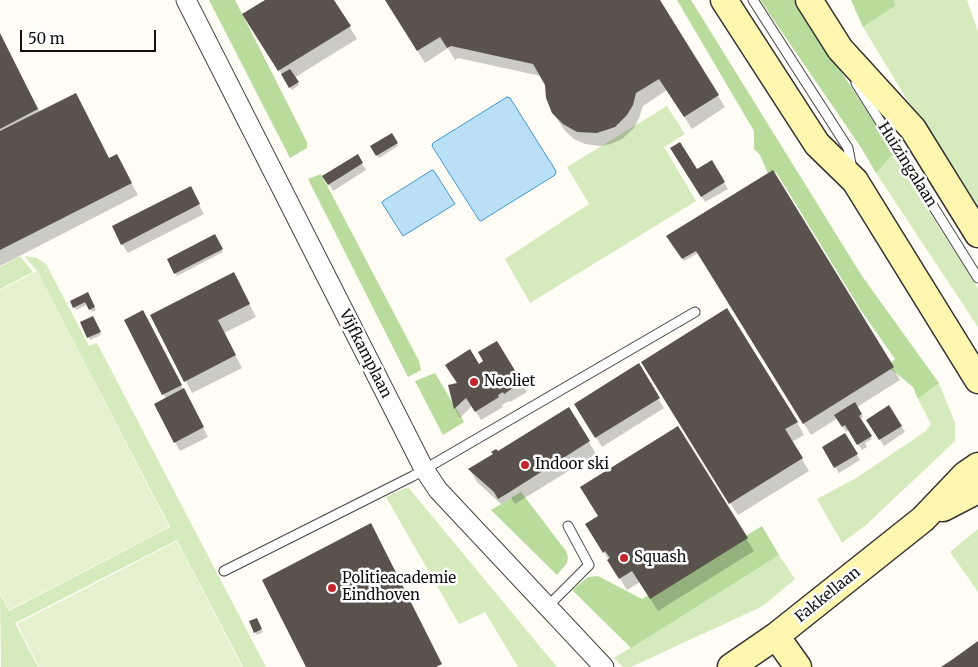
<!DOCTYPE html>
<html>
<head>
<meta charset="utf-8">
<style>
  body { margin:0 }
  #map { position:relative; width:978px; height:667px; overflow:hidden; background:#fffdf5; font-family:Merriweather,serif }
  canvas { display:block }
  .scale { position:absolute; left:20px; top:30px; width:136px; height:22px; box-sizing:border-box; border:2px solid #111; border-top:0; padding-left:6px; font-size:15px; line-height:18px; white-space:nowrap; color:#111; -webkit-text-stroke:4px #fff; paint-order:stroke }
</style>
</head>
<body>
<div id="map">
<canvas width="978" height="667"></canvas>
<div class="scale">50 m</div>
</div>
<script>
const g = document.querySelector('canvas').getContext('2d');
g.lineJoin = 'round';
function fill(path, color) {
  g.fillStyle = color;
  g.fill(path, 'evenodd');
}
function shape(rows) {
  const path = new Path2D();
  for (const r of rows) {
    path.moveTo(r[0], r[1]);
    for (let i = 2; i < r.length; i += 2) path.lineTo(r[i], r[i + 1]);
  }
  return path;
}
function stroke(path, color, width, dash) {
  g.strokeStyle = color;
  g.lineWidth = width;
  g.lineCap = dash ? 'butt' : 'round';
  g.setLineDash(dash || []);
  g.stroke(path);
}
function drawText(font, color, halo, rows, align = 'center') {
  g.font = font + ' Merriweather,serif';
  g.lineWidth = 5;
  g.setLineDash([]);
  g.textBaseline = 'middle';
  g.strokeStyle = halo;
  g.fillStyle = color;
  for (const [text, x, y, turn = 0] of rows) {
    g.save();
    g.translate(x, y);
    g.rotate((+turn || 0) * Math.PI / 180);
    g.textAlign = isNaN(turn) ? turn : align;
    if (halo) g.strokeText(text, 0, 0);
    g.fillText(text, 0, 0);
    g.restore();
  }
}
fill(shape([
  [894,0,967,0,978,32,978,217,863,27,895,6],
  [667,106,685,134,664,147,696,201,530,303,505,259,589,204,567,167],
  [892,154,978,288,978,327,876,173],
  [20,256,33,272,0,289,0,267],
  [24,256,37,258,46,264,89,346,97,343,266,667,243,667,177,540,15,623,38,667,1,667,0,594,9,611,170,527,37,271],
  [939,383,955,423,955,441,866,525,842,543,817,499,856,478,926,431,931,424,918,399],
  [408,487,557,667,518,667,485,612,459,624,386,497],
  [978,529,978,592,950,552],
  [779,555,795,579,763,606,631,667,623,667,614,658]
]), '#d5ebbd');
fill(shape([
  [209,0,235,0,307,142,307,148,290,158],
  [677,0,691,0,862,276,939,383,918,399,913,387,887,366,895,359,862,312,776,172,769,176,760,155,754,149,754,131],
  [760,0,794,0,896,155,892,155,876,173,862,149],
  [851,0,894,0,895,6,863,27],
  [321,174,419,361,421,370,408,377,308,179],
  [435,373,464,422,443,435,415,381],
  [521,492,566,551,568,557,567,563,557,575,491,510],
  [762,526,779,555,631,648,572,590,588,577,598,576,642,599]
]), '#b9dc9c');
fill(shape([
  [37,271,169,527,9,610,0,592,0,290],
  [177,541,242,667,39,667,17,624]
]), '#e6f2cf');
const water = shape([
  [507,97,510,98,556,171,555,175,481,221,479,220,432,146,433,143,507,97],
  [432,170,434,171,455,204,403,236,382,203,383,201,432,170]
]);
fill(water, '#b9e0f7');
stroke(water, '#3f96cf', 1);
fill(shape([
  [267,0,333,0,357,39,294,78,299,85,292,90,251,27],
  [386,0,658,0,725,107,692,129,667,90,643,106,639,118,634,128,622,139,611,144,600,146,585,144,574,139,565,131,559,122,551,109,546,85,541,76,458,58,455,60,448,48,425,63],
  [0,35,40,112,123,168,138,195,0,266],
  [391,134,398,146,379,158,372,146],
  [672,148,697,171,711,162,728,189,705,202],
  [357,156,366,170,333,191,324,176],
  [772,172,900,380,857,407,863,417,860,419,872,439,865,443,867,447,862,450,849,430,846,432,838,418,811,435,698,253,684,261,668,236],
  [195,197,204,214,128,253,122,244],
  [214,236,223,252,177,276,168,259],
  [240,286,256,317,224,333,242,368,192,393,152,316],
  [87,294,96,310,92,312,88,304,76,310,71,302],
  [93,318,101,335,90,340,81,323],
  [125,321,148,321,208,437,180,451,175,442,166,399],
  [496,342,527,392,510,402,509,401,502,405,503,407,481,420,472,406,460,418,455,409,450,386,458,384,484,362],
  [638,365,664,408,602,447,581,413],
  [650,374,797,422,804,435,792,442,809,471,738,515],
  [889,407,905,432,884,446,868,420],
  [568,408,596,454,515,504,511,498,501,504,477,482,470,470],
  [678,428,754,551,658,611,640,582,627,590,594,536,599,516],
  [844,434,860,460,839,473,823,447],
  [256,619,263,632,257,635,250,622]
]), '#0003');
fill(shape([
  [265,0,334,0,351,26,278,71,242,14],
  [385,0,660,0,719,95,684,117,659,79,636,93,633,105,627,115,615,127,597,133,577,132,563,124,552,113,546,98,545,85,533,64,451,46,447,48,440,37,417,51],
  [0,33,38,109,0,129],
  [290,69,299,82,289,88,281,74],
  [76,93,109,158,117,154,132,183,0,250,0,131],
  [392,133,398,143,376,156,370,146],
  [680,142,697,169,712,160,725,182,701,197,670,148],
  [358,154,363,163,328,185,322,176],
  [773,170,894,367,803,424,696,251,682,259,666,236],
  [191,186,200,204,121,245,112,226],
  [215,234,223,249,174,274,167,259],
  [234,272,250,304,218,320,236,355,184,382,150,315],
  [88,292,95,307,89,310,85,302,73,308,70,301],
  [727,308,798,422,785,429,803,458,729,504,641,362],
  [143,310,182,385,162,395,124,320],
  [93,316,101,332,87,338,80,322],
  [497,341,522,382,504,394,503,392,498,395,499,397,475,412,466,398,454,409,448,385,457,383,445,365,470,349,479,364,483,361,478,352],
  [639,363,660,398,595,438,574,404],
  [184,388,204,427,174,443,154,404],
  [855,402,862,414,859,416,872,436,857,445,845,425,842,427,834,415],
  [889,405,902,426,879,440,866,420],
  [569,407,590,441,508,493,498,499,494,492,468,469,493,454,491,452,496,449,498,451],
  [678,426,748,538,650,599,632,571,619,579,607,560,610,558,605,551,603,553,585,524,598,516,580,487],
  [845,433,858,454,834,468,822,447],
  [371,523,442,664,436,667,306,667,262,580],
  [257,618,262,629,254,633,249,621],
  [978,641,978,667,941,667,953,659]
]), '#5a524d');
const lane = shape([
  [753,0,848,148,852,169],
  [856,83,978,278],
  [224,571,413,476,695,312],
  [547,607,589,565,568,526]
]);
const street = shape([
  [186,0,424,469,438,490,604,667]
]);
const secondary = shape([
  [724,0,817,144,855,181,978,380],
  [809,0,840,49,913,129,978,234],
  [943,508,978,490],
  [776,636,798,667],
  [731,667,776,636,923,519,965,475,978,466]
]);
stroke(lane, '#444', 11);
stroke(street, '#444', 21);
stroke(secondary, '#333', 29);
stroke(lane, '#fff', 9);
stroke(street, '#fff', 19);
stroke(secondary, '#fff6b0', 26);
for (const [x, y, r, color] of [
  [474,382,5,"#c4262e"],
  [525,465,5,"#c4262e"],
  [624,558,5,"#c4262e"],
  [332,588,5,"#c4262e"]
]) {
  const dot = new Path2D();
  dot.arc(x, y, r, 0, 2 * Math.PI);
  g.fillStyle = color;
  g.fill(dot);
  stroke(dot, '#fff', 2);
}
drawText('15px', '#111', '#fff', [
  ["Huizingalaan",907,165,58],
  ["Vijfkamplaan",365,354,63],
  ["Fakkellaan",828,595,-39]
]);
drawText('15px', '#111', '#fff', [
  ["Neoliet",484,382],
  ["Indoor ski",535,465],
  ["Squash",634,558],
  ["Politieacademie",342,579],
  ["Eindhoven",342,596]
], 'left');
</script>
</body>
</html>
